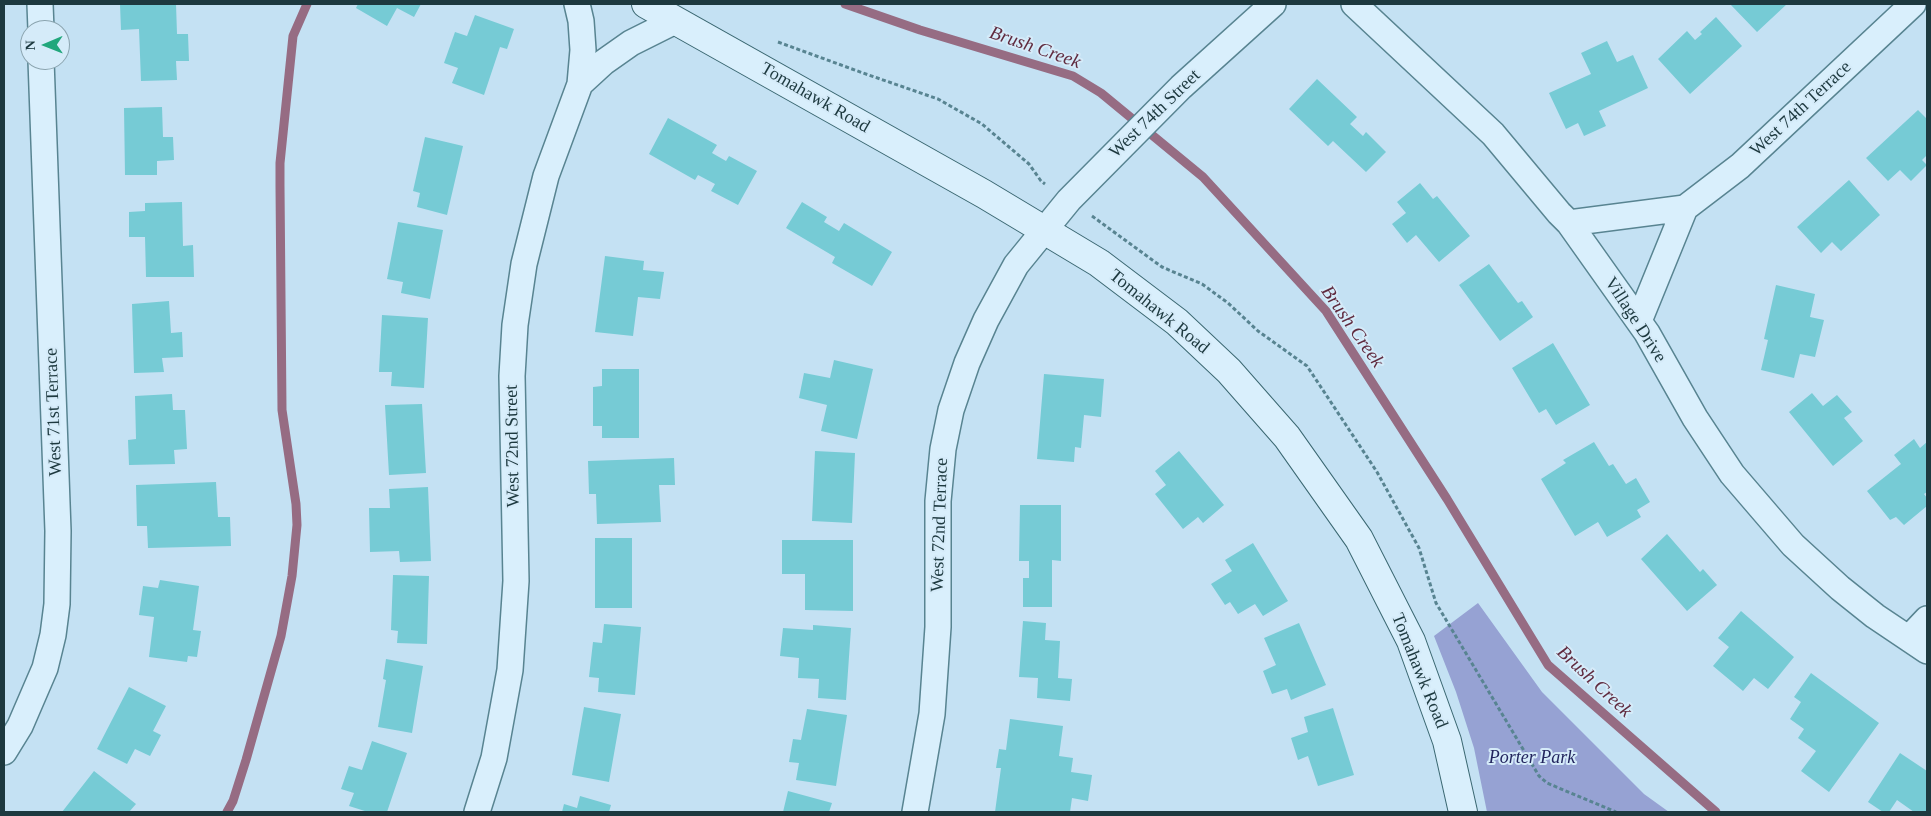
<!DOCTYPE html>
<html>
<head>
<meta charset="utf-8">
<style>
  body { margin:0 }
  #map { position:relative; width:1931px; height:816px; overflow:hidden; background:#c4e1f3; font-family:"Times New Roman",serif }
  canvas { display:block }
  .frame { position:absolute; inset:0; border:5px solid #1d393f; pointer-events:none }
  .north { position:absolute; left:20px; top:20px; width:50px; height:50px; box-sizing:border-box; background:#d5ebf9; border:1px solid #8ba4af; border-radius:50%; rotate:269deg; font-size:14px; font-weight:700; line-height:20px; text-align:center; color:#1d393f }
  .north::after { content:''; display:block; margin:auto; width:18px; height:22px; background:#21a77c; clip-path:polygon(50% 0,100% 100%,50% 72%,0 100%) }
</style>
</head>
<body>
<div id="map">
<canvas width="1931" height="816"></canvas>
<div class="frame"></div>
<div class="north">N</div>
</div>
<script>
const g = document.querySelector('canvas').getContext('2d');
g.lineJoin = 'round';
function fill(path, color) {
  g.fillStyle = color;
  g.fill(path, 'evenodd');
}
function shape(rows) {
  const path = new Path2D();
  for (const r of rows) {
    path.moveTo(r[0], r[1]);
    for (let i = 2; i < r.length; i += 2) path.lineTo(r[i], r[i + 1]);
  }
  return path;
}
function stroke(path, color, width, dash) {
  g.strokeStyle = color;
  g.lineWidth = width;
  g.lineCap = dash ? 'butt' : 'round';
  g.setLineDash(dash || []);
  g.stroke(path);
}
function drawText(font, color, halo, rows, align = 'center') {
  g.font = font + ' "Times New Roman",serif';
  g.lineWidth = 4;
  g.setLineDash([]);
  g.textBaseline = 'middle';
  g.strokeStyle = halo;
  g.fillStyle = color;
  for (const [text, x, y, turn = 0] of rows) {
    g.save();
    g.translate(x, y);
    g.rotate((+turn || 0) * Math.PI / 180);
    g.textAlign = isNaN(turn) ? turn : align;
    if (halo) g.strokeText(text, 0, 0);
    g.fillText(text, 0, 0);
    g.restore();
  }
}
fill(shape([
  [1478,603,1542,692,1644,794,1669,812,1487,812,1474,748,1456,692,1434,636]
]), '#96a2d3');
stroke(shape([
  [845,4,920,30,1073,76,1101,93,1203,177,1326,311,1447,499,1548,665,1716,812],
  [227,812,233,801,246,760,281,636,292,576,297,525,296,504,282,410,280,186,280,163,293,36,307,4]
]), '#966c83', 9);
fill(shape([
  [120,4,176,4,177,34,188,34,189,61,176,61,177,80,141,81,139,29,121,30],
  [358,4,421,4,414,17,397,8,387,26,356,8],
  [1730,4,1787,4,1757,32],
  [475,15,514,29,507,49,500,47,484,95,452,83,458,68,444,63,455,32,467,36],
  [1716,17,1742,46,1690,94,1658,59,1687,31,1695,40,1702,34,1700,32],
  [1607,41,1617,62,1633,55,1648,88,1599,111,1606,126,1584,136,1578,123,1566,129,1549,93,1591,74,1581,53],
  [1317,79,1357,117,1350,124,1363,136,1366,132,1386,152,1366,172,1333,141,1328,146,1289,109],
  [162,107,163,137,173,137,174,160,157,161,157,175,125,175,124,108],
  [1918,110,1927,119,1927,155,1922,160,1927,165,1911,181,1900,170,1888,181,1866,158],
  [668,118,717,145,712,153,726,161,729,156,757,171,738,205,711,191,715,184,698,175,695,180,649,154],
  [425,137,463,146,447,215,417,207,420,193,413,191],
  [1849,180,1880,215,1841,251,1832,242,1821,253,1797,227],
  [1420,183,1433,199,1437,196,1470,236,1439,262,1416,235,1407,243,1392,224,1406,213,1397,202],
  [182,202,183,246,193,245,194,277,146,277,145,237,129,237,129,212,145,211,145,203],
  [802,202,827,217,824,222,839,231,844,223,892,252,872,286,832,263,835,257,786,228],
  [398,222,443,230,430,299,401,293,403,282,387,279],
  [605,256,644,261,643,270,664,272,660,299,638,297,633,336,595,332],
  [1489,264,1518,303,1522,301,1533,317,1500,341,1459,285],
  [1776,285,1815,294,1810,317,1824,320,1815,357,1800,354,1794,378,1761,370,1768,340,1764,339],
  [169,301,171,333,182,332,183,357,162,358,164,372,134,373,132,304],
  [382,315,428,318,424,388,391,386,392,372,379,372],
  [1553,343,1590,405,1556,425,1546,409,1539,413,1512,368],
  [834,360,873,369,857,439,821,431,827,405,799,398,804,373,830,378],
  [602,369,639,369,639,438,602,438,602,426,593,426,593,387,602,386],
  [1044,374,1104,379,1101,417,1084,415,1081,448,1075,447,1074,462,1037,459],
  [1812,393,1823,406,1837,395,1852,412,1844,418,1863,441,1833,466,1789,412],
  [172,394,173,410,185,410,187,449,174,450,175,464,129,465,128,440,136,439,135,396],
  [422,404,426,473,389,475,385,405],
  [1914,439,1920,448,1927,442,1927,492,1924,494,1927,498,1927,506,1904,525,1896,517,1890,520,1867,491,1901,464,1894,455],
  [1594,442,1609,466,1613,464,1626,484,1636,478,1650,502,1637,510,1641,517,1607,537,1598,522,1575,536,1541,479,1566,463,1563,460],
  [815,451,855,453,852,523,812,521],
  [1179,451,1224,505,1203,523,1198,517,1183,529,1155,494,1166,485,1155,471],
  [674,458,675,485,659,485,661,522,597,524,596,494,589,494,588,461],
  [216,482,218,517,230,517,231,546,148,548,147,526,137,526,136,485],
  [428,487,431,561,400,562,399,551,370,552,369,508,390,508,389,489],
  [1020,505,1061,505,1061,561,1052,560,1052,607,1023,607,1023,578,1029,578,1029,561,1019,561],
  [1667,534,1700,572,1703,569,1717,585,1687,611,1641,559],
  [595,538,632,538,632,608,595,608],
  [782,540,853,540,853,611,805,610,805,574,782,574],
  [1253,543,1288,601,1263,616,1255,604,1238,614,1230,602,1225,605,1211,584,1232,571,1225,560],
  [393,575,429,576,427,644,397,643,398,631,391,630],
  [160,580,199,586,193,630,201,631,197,657,188,656,187,662,149,657,154,617,139,615,143,586,158,588],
  [1741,611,1794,657,1768,689,1754,678,1743,691,1713,666,1729,647,1718,638],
  [1023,621,1046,623,1045,640,1060,641,1058,678,1072,679,1070,701,1037,698,1038,678,1019,677],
  [1299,623,1326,685,1291,700,1287,689,1272,694,1263,671,1276,665,1264,638],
  [604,624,641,627,635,695,598,692,599,678,589,677,593,642,602,643],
  [813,625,851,628,846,700,818,698,819,679,798,678,799,658,780,656,783,628,813,630],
  [386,659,423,666,412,733,378,727,386,680,383,679],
  [1811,673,1879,723,1829,792,1801,771,1816,751,1798,738,1804,729,1790,719,1801,702,1794,697],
  [129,687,166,706,153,731,161,735,150,756,135,749,127,764,97,749],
  [584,707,621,714,609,782,572,775],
  [1333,708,1354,775,1318,786,1308,756,1298,760,1291,738,1308,732,1304,717],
  [807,709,847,715,836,786,796,780,799,763,789,762,793,739,801,740],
  [1010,719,1063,726,1059,756,1073,758,1071,772,1092,775,1088,801,1072,798,1070,812,995,812,1001,768,996,768,999,749,1006,750],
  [372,741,407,753,387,812,368,812,349,806,354,793,341,789,349,766,362,770],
  [1900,753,1927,771,1927,812,1914,812,1897,800,1889,812,1883,812,1868,802],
  [94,771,136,804,129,812,62,812],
  [788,791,832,803,829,812,783,812],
  [580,796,611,805,609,812,562,812,564,804,577,808]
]), '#76cbd5');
const street = shape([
  [40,4,41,30],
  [1354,4,1493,134,1559,213,1569,223,1647,333,1695,418,1732,474,1793,545,1840,588,1875,616,1927,651],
  [580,84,604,62,631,43,675,21],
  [1569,223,1685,208,1740,166,1913,4],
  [1639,321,1685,208],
  [1909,638,1927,619],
  [4,752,20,726,45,668,53,635,57,604,58,531,41,60],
  [477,812,494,758,510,670,516,581,512,376,515,325,524,264,546,176,580,84,583,50,581,21,577,4],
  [915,812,932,714,938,627,938,501,943,449,951,410,967,363,986,320,1016,265,1069,200,1181,87,1273,4]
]);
const secondary = shape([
  [646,4,984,194,1099,263,1177,322,1229,371,1287,437,1359,539,1411,641,1447,741,1463,812]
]);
stroke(street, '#588491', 28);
stroke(secondary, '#3b6872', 30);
stroke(shape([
  [778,42,863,73,938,99,982,124,1029,164,1041,181,1045,184],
  [1092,216,1162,267,1202,284,1228,303,1258,331,1307,366,1377,472,1419,548,1436,603,1539,776,1547,783,1616,812]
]), '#588491', 3, [4, 2.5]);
stroke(street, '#d9effc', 25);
stroke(secondary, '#d9effc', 28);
drawText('18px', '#1d393f', '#d5ebf9', [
  ["Tomahawk Road",815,98,30],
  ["West 74th Terrace",1801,109,-43],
  ["West 74th Street",1155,114,-44],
  ["Tomahawk Road",1159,312,39],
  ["Village Drive",1635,320,57],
  ["West 71st Terrace",54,412,-92],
  ["West 72nd Street",513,446,-91],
  ["West 72nd Terrace",940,525,-88],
  ["Tomahawk Road",1419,671,68]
]);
drawText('italic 18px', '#22255e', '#d5ebf9', [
  ["Porter Park",1532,758]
]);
drawText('italic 19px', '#602b3f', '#d5ebf9', [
  ["Brush Creek",1035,48,19],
  ["Brush Creek",1352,327,55],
  ["Brush Creek",1594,682,43]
]);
</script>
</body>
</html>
